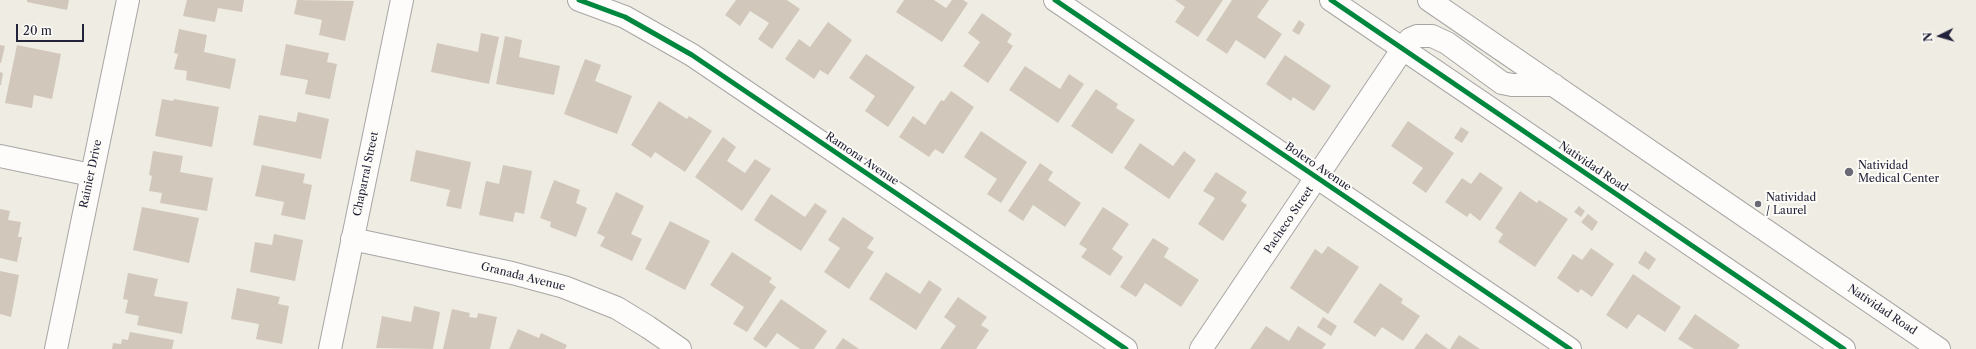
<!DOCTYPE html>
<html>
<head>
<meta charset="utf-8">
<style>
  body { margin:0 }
  #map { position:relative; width:1976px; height:349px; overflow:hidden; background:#efece3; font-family:"Libre Caslon Text",serif }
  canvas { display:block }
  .north { position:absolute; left:1920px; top:16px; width:40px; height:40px; -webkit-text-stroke:3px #fdfcf7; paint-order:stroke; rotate:265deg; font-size:11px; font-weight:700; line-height:16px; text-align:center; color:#22223b }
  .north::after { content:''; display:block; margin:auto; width:14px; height:18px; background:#22223b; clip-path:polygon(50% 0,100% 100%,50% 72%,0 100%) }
  .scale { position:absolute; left:16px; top:24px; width:68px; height:18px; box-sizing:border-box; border:2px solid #22223b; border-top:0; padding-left:5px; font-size:12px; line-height:14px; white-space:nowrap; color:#22223b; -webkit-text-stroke:3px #fdfcf7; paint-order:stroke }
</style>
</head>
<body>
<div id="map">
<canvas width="1976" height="349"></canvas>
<div class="north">N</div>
<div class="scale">20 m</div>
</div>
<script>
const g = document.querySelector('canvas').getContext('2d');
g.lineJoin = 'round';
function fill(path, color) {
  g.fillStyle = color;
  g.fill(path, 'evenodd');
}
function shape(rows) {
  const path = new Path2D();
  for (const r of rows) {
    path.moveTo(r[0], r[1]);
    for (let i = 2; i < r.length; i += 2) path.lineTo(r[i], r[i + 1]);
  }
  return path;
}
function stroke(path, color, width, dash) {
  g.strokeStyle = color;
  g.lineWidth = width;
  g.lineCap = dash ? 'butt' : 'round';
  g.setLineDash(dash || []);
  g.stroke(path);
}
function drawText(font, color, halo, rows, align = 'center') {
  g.font = font + ' "Libre Caslon Text",serif';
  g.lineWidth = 4;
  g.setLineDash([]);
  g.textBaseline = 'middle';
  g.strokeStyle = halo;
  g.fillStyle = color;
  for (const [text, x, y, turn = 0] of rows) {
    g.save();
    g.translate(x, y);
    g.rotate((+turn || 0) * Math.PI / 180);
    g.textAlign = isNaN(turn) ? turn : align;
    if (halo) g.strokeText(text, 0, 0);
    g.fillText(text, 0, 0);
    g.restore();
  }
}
fill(shape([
  [27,0,69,0,67,10,27,2],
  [187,0,244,0,242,12,218,8,215,22,183,16],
  [297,0,354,1,345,41,319,35,322,20,294,14],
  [736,0,787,0,800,9,772,49,758,39,769,23,750,11,740,26,725,15],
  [904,0,934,0,946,8,952,0,963,0,968,3,942,42,896,12],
  [1175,0,1223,0,1198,37,1175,22,1185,7],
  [1232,0,1269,0,1257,17,1282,34,1265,59,1236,40,1227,54,1206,40],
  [982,13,1012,34,1007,42,1013,46,988,83,963,66,980,42,968,33],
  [1299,20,1305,24,1299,35,1292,31],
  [828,22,852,40,828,75,820,70,814,79,785,59,799,39,810,47],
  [179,29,207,35,204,52,236,59,230,89,186,80,187,71,174,69,178,54,174,53],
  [481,33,499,37,489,84,431,72,437,43,478,52],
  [505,36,522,40,519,57,560,66,554,95,496,84],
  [286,44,329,53,327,62,337,64,330,99,305,94,308,80,280,75],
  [0,45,5,46,1,63,0,63],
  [17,45,61,54,52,99,34,95,32,108,5,103],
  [866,54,915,87,888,127,865,111,875,96,849,78],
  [1285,55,1331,86,1314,111,1293,97,1291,101,1266,84],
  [585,59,601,65,595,81,632,96,617,134,564,114],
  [1025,66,1060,89,1069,74,1084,84,1058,123,1009,90],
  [0,72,3,73,1,85,0,85],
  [1096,89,1118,104,1116,108,1135,120,1112,154,1071,126],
  [951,91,974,107,943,154,935,149,929,157,899,137,913,116,925,125,941,100,944,101],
  [162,99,173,101,174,99,219,107,212,147,155,136],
  [659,101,687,119,689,116,712,131,685,172,655,152,651,158,631,145],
  [298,112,329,119,321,159,253,145,259,115,296,122],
  [1408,121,1454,153,1426,193,1412,183,1423,168,1391,146],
  [1461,127,1469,132,1462,143,1454,138],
  [981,131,1027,162,1001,203,987,194,997,179,964,157],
  [723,137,736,147,727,161,745,173,755,159,771,169,742,211,695,177],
  [1140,143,1173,166,1184,151,1196,160,1169,199,1124,168],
  [416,150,471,162,461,209,446,206,450,190,410,181],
  [153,151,183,156,180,172,213,178,207,211,160,203,162,193,149,191,152,176,149,175],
  [1040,163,1053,172,1048,180,1081,203,1065,227,1033,205,1023,221,1008,211],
  [262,165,305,174,303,183,312,185,305,220,281,215,284,202,255,196],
  [503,165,532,171,524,214,515,212,513,222,479,215,486,181,499,184],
  [1216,172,1247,192,1241,201,1247,205,1223,241,1198,224,1215,198,1203,191],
  [1480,172,1503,188,1480,221,1470,213,1467,217,1445,202,1462,178,1471,184],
  [554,180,580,190,576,203,587,208,576,237,550,227,551,222,540,218],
  [1520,191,1537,203,1539,200,1568,219,1535,267,1498,242,1503,234,1495,228],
  [616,192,644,206,631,234,642,239,632,261,600,246,605,237,597,233],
  [771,194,805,217,815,203,827,211,801,251,754,220],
  [1579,206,1585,211,1581,217,1574,212],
  [142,207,199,218,189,263,133,250],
  [1103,207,1129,224,1112,249,1123,257,1110,276,1081,257,1087,249,1079,244],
  [0,209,10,211,8,220,21,222,18,237,22,237,17,262,0,258],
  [1588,214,1598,222,1592,231,1581,222],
  [843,217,874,238,867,248,874,252,849,289,824,272,840,248,828,240],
  [670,221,710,241,685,290,645,269],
  [274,234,303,240,295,281,250,272,255,242,272,245],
  [1153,238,1169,248,1164,257,1199,280,1181,307,1145,283,1136,297,1120,287],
  [1328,246,1359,267,1328,314,1290,288,1315,249,1322,254],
  [1591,248,1614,264,1592,297,1581,289,1578,293,1557,278,1573,254,1582,260],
  [1645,251,1656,259,1649,270,1638,263],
  [732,252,772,278,769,282,776,287,747,332,733,324,744,307,710,285],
  [0,271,19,275,11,317,0,314],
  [886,272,920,294,929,280,942,289,916,330,869,299],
  [128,273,158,279,154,296,188,302,182,334,137,325,139,316,125,313,128,300,123,299],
  [1633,274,1681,307,1665,332,1638,314,1627,329,1606,315],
  [1380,283,1403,299,1401,303,1420,316,1403,341,1382,327,1375,337,1353,322],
  [237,288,280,297,278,304,289,306,282,344,256,339,259,324,231,319],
  [958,297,987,317,981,325,989,330,976,349,940,349,956,326,944,317],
  [781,299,827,331,814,349,800,349,777,333,766,348,753,339],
  [414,306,440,312,433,349,376,348,382,316,411,322],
  [452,309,470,313,469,317,477,318,478,313,497,317,490,349,443,349],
  [1695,314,1740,345,1737,349,1694,349,1678,339],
  [1323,317,1337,326,1331,336,1317,327],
  [1266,326,1289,341,1298,326,1326,344,1322,349,1250,349],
  [518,329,539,338,541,333,567,345,565,349,509,349],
  [130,332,174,340,172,349,112,349,113,343,121,344,122,339,128,340],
  [1426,333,1448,349,1414,349],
  [1459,335,1480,349,1450,349],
  [843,338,859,349,835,349]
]), '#d1c8bb');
const minor = shape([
  [579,0,625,17,692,55,1126,349],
  [1055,0,1570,349],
  [0,156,91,175],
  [352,239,512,273,564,287,617,308,648,327,680,349],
  [56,349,128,0],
  [330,349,402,0],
  [1201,349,1402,50]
]);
const major = shape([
  [1331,0,1844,349],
  [1429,0,1939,349],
  [1402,50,1410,39,1417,36,1432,36,1447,43,1502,83,1512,85,1554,85]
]);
stroke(minor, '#a8a6a4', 24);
stroke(major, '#a8a6a4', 24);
stroke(minor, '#fdfcfb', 22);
stroke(major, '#fdfcfb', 22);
stroke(shape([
  [579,0,625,17,692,55,1126,349],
  [1055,0,1570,349],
  [1331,0,1844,349]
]), '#00873e', 5);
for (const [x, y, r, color] of [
  [1849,172,5,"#6a6976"],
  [1758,204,4,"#6a6976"]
]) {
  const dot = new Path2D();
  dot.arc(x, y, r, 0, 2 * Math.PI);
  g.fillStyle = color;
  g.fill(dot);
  stroke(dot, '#fdfcf7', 1.5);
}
drawText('11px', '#22223b', '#fdfcf7', [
  ["Ramona Avenue",862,159,34],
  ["Bolero Avenue",1318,167,34],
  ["Natividad Road",1593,167,34],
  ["Rainier Drive",91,174,-78],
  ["Chaparral Street",366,174,-78],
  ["Pacheco Street",1289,220,-56],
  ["Granada Avenue",523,277,14],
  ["Natividad Road",1882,310,34]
]);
drawText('11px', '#22223b', '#fdfcf7', [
  ["Natividad",1858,166],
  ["Medical Center",1858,179],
  ["Natividad",1766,198],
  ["/ Laurel",1766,211]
], 'left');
</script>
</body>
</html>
